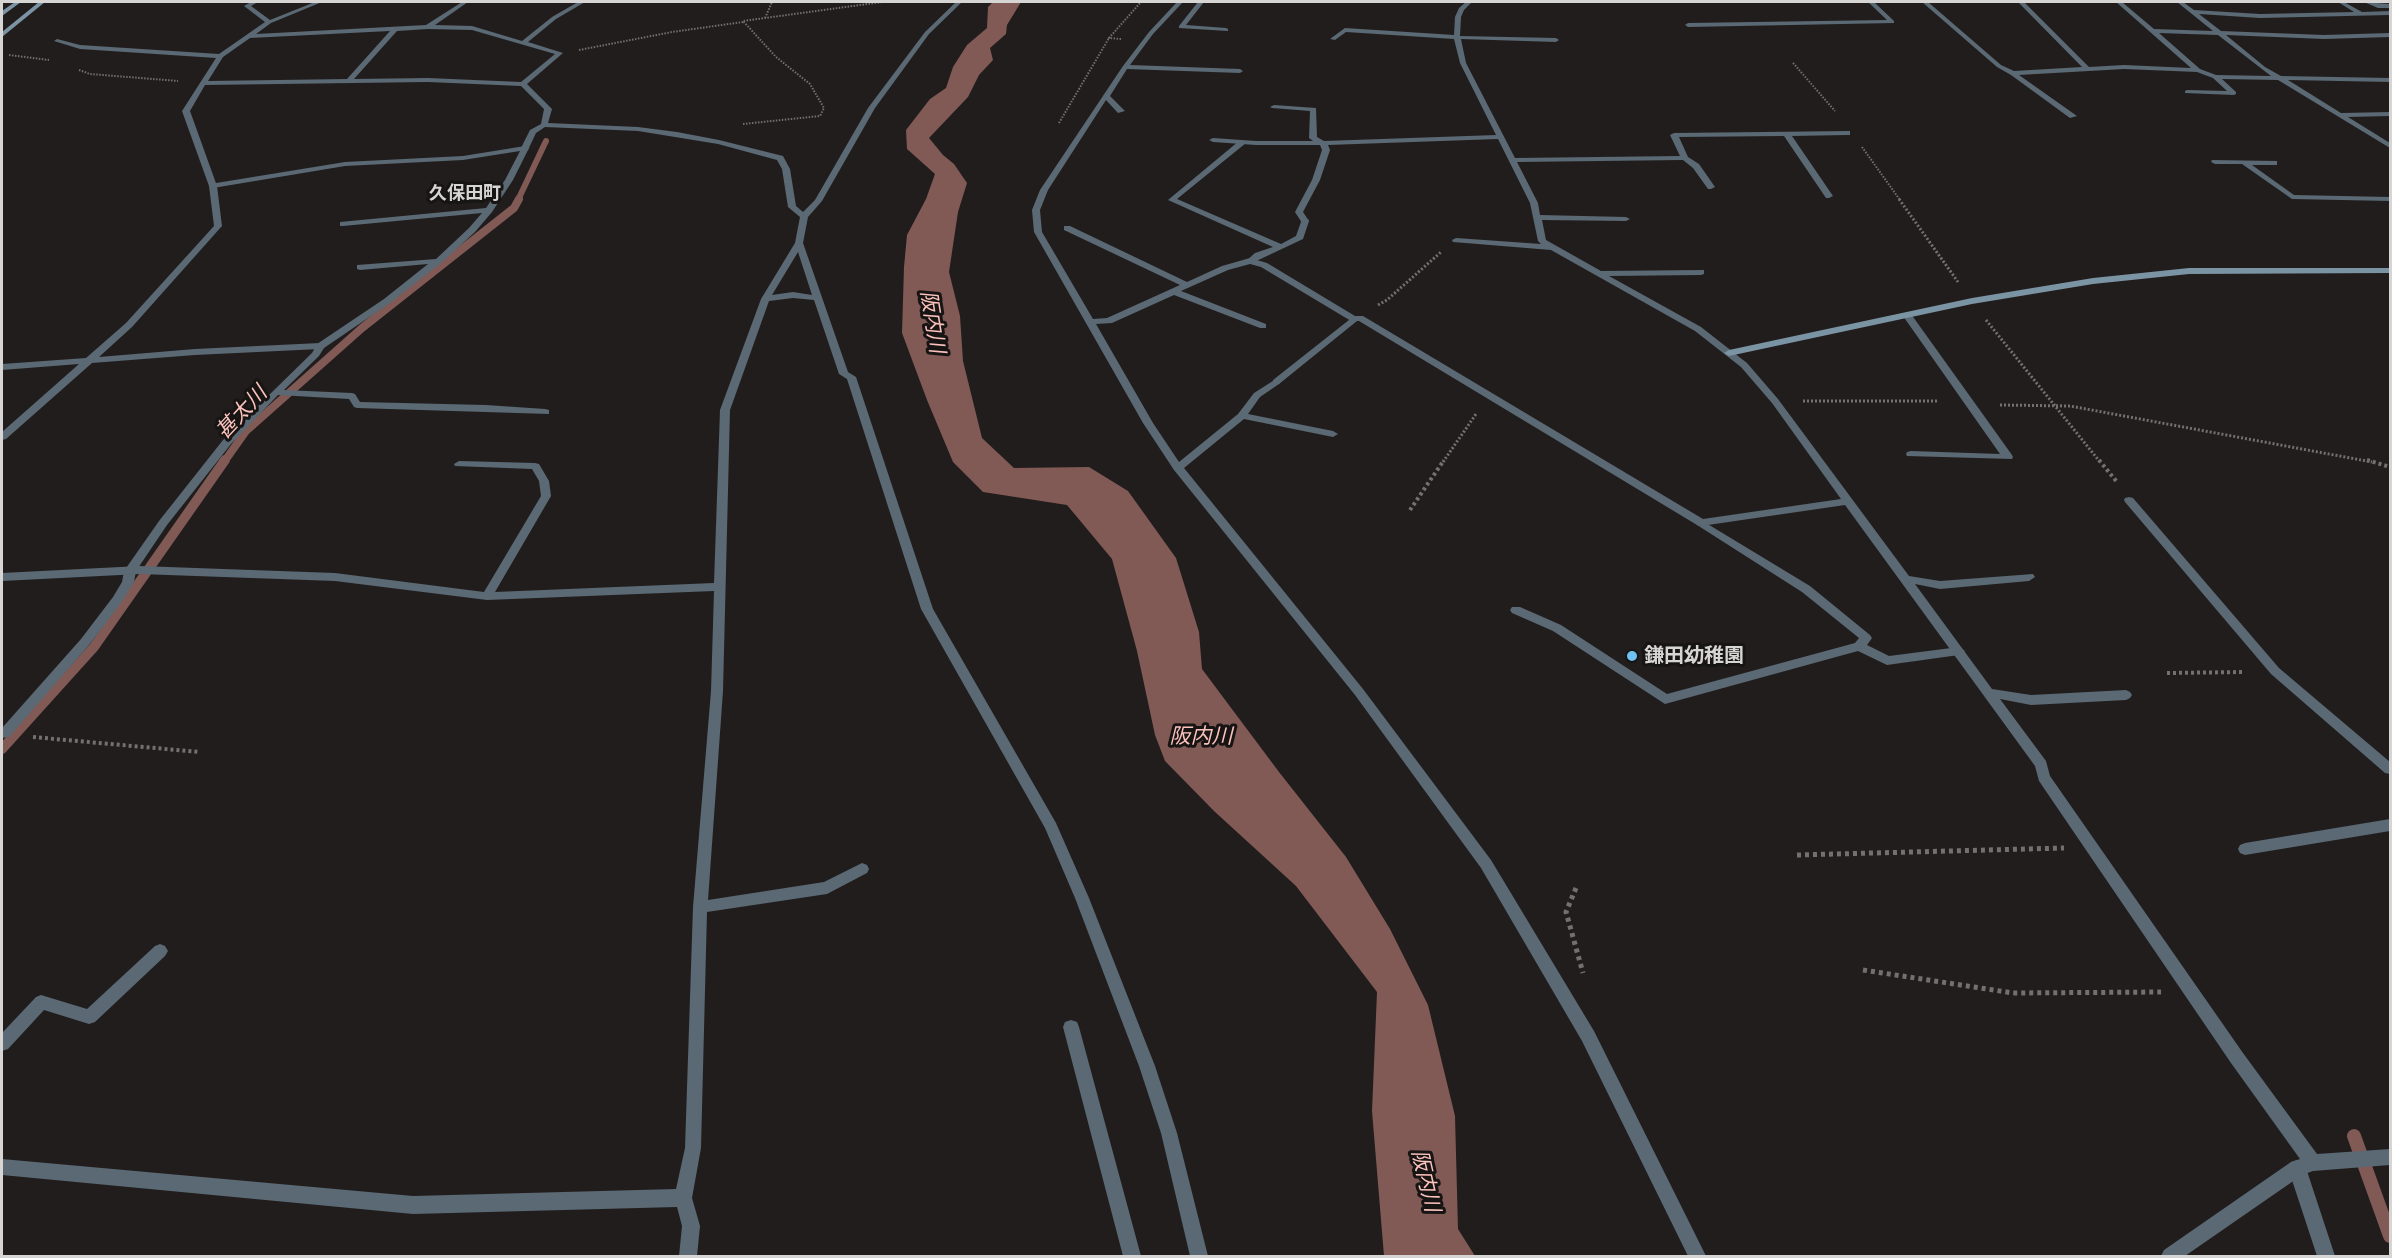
<!DOCTYPE html>
<html>
<head>
<meta charset="utf-8">
<style>
  body { margin:0 }
  #map { position:relative; width:2392px; height:1258px; overflow:hidden; background:#211d1d; font-family:Bitter,serif }
  canvas { display:block }
  .frame { position:absolute; inset:0; border:3px solid #d7d5d4; pointer-events:none }
</style>
</head>
<body>
<div id="map">
<canvas width="2392" height="1258"></canvas>
<div class="frame"></div>
</div>
<script>
const g = document.querySelector('canvas').getContext('2d');
g.lineJoin = 'round';
function fill(path, color) {
  g.fillStyle = color;
  g.fill(path, 'evenodd');
}
function shape(rows) {
  const path = new Path2D();
  for (const r of rows) {
    path.moveTo(r[0], r[1]);
    for (let i = 2; i < r.length; i += 2) path.lineTo(r[i], r[i + 1]);
  }
  return path;
}
function stroke(path, color, width, dash) {
  g.strokeStyle = color;
  g.lineWidth = width;
  g.lineCap = dash ? 'butt' : 'round';
  g.setLineDash(dash || []);
  g.stroke(path);
}
function drawText(font, color, halo, rows, align = 'center') {
  g.font = font + ' Bitter,"Noto Sans JP",serif';
  g.lineWidth = 6;
  g.setLineDash([]);
  g.textBaseline = 'middle';
  g.strokeStyle = halo;
  g.fillStyle = color;
  for (const [text, x, y, turn = 0] of rows) {
    g.save();
    g.translate(x, y);
    g.rotate((+turn || 0) * Math.PI / 180);
    g.textAlign = isNaN(turn) ? turn : align;
    if (halo) g.strokeText(text, 0, 0);
    g.fillText(text, 0, 0);
    g.restore();
  }
}
fill(shape([
  [993,2,1021,2,1007,25,1006,34,990,48,993,60,979,75,968,97,929,138,943,155,954,164,967,183,958,212,949,272,960,316,963,361,982,438,1014,468,1089,467,1128,491,1176,558,1199,632,1202,669,1279,772,1346,857,1390,929,1428,1005,1455,1116,1458,1229,1475,1256,1384,1256,1372,1111,1377,992,1296,886,1214,811,1165,761,1155,735,1137,651,1112,559,1067,505,983,492,953,462,927,400,902,333,904,267,907,235,926,199,935,174,907,149,906,130,930,99,946,88,953,67,967,45,987,28,988,7]
]), '#815955');
stroke(shape([
  [518,200,546,141]
]), '#815955', 6);
stroke(shape([
  [224,462,246,431,362,328,514,208,519,199]
]), '#815955', 8);
stroke(shape([
  [2,749,94,647,225,460]
]), '#815955', 10);
stroke(shape([
  [2354,1136,2390,1236]
]), '#815955', 14);
stroke(shape([
  [765,18,772,2],
  [1121,39,1109,38,1141,2],
  [579,50,672,32,743,22],
  [9,55,49,60],
  [1793,63,1835,111],
  [79,70,90,74,178,81],
  [1059,123,1109,38],
  [743,124,820,116,824,108,810,84,776,57,743,21,882,2],
  [1862,147,1900,200]
]), '#747070', 2, [1.5, 1.5]);
stroke(shape([
  [1899,199,1958,282],
  [1378,305,1387,300,1441,252],
  [1986,320,2100,462],
  [1803,401,1939,401],
  [2000,405,2070,406,2372,462],
  [1443,462,1476,414]
]), '#747070', 3, [2, 2]);
stroke(shape([
  [2099,460,2117,482],
  [2367,460,2390,467],
  [1410,510,1444,460],
  [2167,673,2244,672],
  [33,737,199,752]
]), '#747070', 4, [3, 3]);
stroke(shape([
  [1797,855,2064,848],
  [1576,888,1566,912,1583,973],
  [1863,970,2013,993,2161,992]
]), '#747070', 5, [4, 4]);
fill(shape([
  [2364,2,2390,4,2390,8,2378,8,2364,2],
  [1239,141,1246,143,1177,199,1281,244,1296,236,1302,219,1308,219,1309,221,1303,239,1250,264,1246,261,1255,253,1273,247,1168,200,1239,141],
  [525,146,529,148,513,180,492,212,475,232,441,263,390,303,324,348,319,356,284,390,352,393,355,394,360,402,486,405,545,409,549,410,549,414,357,408,354,407,349,399,278,395,231,444,167,525,136,571,134,582,121,603,89,645,9,737,2,738,2,728,81,639,113,597,122,582,124,571,159,521,223,440,312,353,317,344,384,299,428,264,360,270,357,269,357,265,436,259,469,228,482,213,343,226,340,226,340,222,486,208,505,180,520,151,463,160,345,166,213,188,210,188,210,184,345,162,463,156,525,146],
  [1354,316,1357,317,1357,321,1279,384,1273,384,1273,380,1354,316],
  [1701,520,1810,586,1870,635,1872,638,1867,645,1889,656,1959,647,1965,651,1959,655,1887,665,1858,651,1665,704,1553,631,1512,613,1510,610,1512,607,1520,607,1561,625,1667,694,1855,643,1859,638,1802,592,1697,525,1696,523,1697,521,1701,520],
  [2297,1160,2303,1162,2306,1168,2335,1256,2317,1256,2288,1168,2291,1162,2297,1160]
]), '#5a6973');
fill(shape([
  [251,2,258,2,251,6,270,20,315,2,322,2,271,23,256,34,426,25,462,2,468,2,435,25,472,26,522,41,552,17,578,2,585,2,556,19,528,42,563,53,527,84,552,109,548,123,638,127,677,132,719,140,783,156,790,169,796,206,803,212,815,200,868,108,925,32,956,2,962,2,929,34,875,108,822,201,808,217,803,243,848,372,856,377,933,609,1056,823,1089,898,1155,1066,1177,1133,1208,1256,1190,1256,1161,1133,1139,1066,1075,898,1045,828,921,609,847,379,839,374,814,300,793,298,769,301,730,410,723,691,708,900,824,882,862,863,867,865,869,869,867,873,827,894,707,912,701,1148,692,1198,700,1226,697,1256,679,1256,682,1226,677,1207,413,1214,2,1175,2,1159,413,1196,676,1189,685,1148,693,907,711,691,714,591,487,600,335,581,140,574,2,581,2,573,140,566,335,573,484,592,541,496,539,481,532,469,455,466,454,464,459,461,535,463,539,464,549,481,551,496,495,592,714,583,720,410,761,299,795,243,800,217,788,207,782,169,777,160,718,144,638,131,545,127,536,133,528,150,522,150,521,148,530,130,541,124,544,109,521,86,428,82,205,85,190,111,217,186,222,226,132,327,99,357,195,349,320,343,325,346,320,349,195,355,92,363,6,439,2,440,2,432,79,364,2,370,2,364,86,358,126,323,214,226,209,186,182,111,216,58,80,49,54,41,57,39,80,45,219,54,265,22,244,6,251,2],
  [428,29,472,30,555,54,521,82,428,78,354,79,397,31,428,29],
  [390,31,347,79,208,81,223,57,250,38,390,31],
  [798,252,812,295,793,292,772,295,798,252],
  [1177,2,1183,2,1153,34,1130,65,1240,69,1243,71,1240,73,1127,69,1110,96,1125,111,1118,113,1106,100,1048,190,1040,210,1042,232,1093,319,1107,318,1180,285,1064,230,1064,226,1070,226,1187,282,1222,266,1250,258,1267,263,1355,316,1363,316,1703,519,1841,499,1772,403,1741,367,1695,331,1551,250,1453,242,1452,240,1456,238,1541,244,1538,241,1530,203,1498,139,1328,145,1330,150,1320,180,1303,212,1309,221,1305,223,1302,223,1295,212,1312,180,1322,150,1320,145,1256,145,1213,142,1209,140,1213,138,1256,141,1313,141,1309,138,1310,111,1272,108,1270,107,1274,105,1316,108,1317,137,1324,141,1496,135,1460,63,1454,39,1346,32,1335,40,1330,39,1345,28,1454,35,1455,17,1459,8,1466,2,1472,2,1464,10,1461,17,1460,36,1556,38,1559,40,1556,42,1461,39,1466,63,1515,158,1680,156,1670,135,1674,133,1850,131,1850,135,1847,135,1792,136,1833,196,1829,198,1826,198,1784,136,1679,137,1688,157,1699,164,1715,187,1711,189,1708,189,1693,168,1683,160,1517,162,1538,203,1540,215,1626,217,1630,219,1626,221,1542,220,1546,240,1601,271,1704,270,1704,274,1701,275,1609,276,1701,327,1747,363,1778,399,1909,576,1940,581,2033,574,2035,577,2029,581,1940,589,1915,584,1992,689,2031,695,2126,690,2130,692,2132,695,2130,698,2126,700,2031,705,2000,699,2046,761,2050,776,2243,1053,2317,1154,2390,1149,2390,1165,2313,1171,2302,1175,2185,1256,2161,1256,2164,1250,2291,1162,2300,1159,2231,1063,2039,781,2035,766,1845,505,1701,526,1697,525,1359,321,1351,321,1261,267,1250,264,1228,270,1181,291,1266,324,1266,328,1260,328,1174,295,1112,323,1096,324,1153,423,1179,462,1238,414,1254,393,1276,379,1281,382,1279,384,1260,397,1248,414,1333,431,1338,434,1333,437,1244,419,1184,468,1363,689,1491,860,1594,1031,1706,1256,1688,1256,1582,1041,1481,868,1355,695,1174,470,1143,423,1034,232,1032,210,1040,190,1123,66,1149,32,1177,2],
  [1198,2,1204,2,1186,25,1226,28,1228,29,1228,31,1179,28,1179,26,1198,2],
  [1868,2,1874,2,1894,21,1894,23,1688,27,1685,25,1688,23,1887,20,1868,2],
  [1922,2,1928,2,2001,65,2014,71,2082,67,2018,2,2024,2,2089,67,2124,65,2191,68,2116,2,2122,2,2154,29,2213,31,2177,2,2183,2,2194,10,2260,14,2354,12,2338,2,2344,2,2362,12,2390,11,2390,15,2260,18,2199,14,2221,31,2324,35,2390,33,2390,37,2324,39,2226,35,2265,67,2281,76,2390,78,2390,82,2288,80,2341,113,2390,112,2390,116,2348,117,2390,143,2390,148,2278,80,2222,79,2236,92,2236,94,2234,95,2185,93,2185,91,2187,90,2227,91,2213,78,2197,72,2124,69,2019,75,2077,116,2070,118,2011,75,1997,67,1922,2],
  [2159,33,2218,35,2271,76,2216,75,2200,69,2159,33],
  [2212,160,2277,161,2277,165,2252,165,2294,195,2390,197,2390,201,2292,199,2242,164,2215,164,2211,162,2212,160],
  [1908,313,1911,314,2012,455,2013,457,2012,459,1907,456,1906,454,1907,452,1911,451,2000,454,1903,316,1908,313],
  [2129,497,2133,498,2279,668,2390,762,2390,774,2385,773,2271,674,2125,502,2124,500,2125,498,2129,497],
  [2390,819,2390,831,2245,855,2240,853,2238,849,2240,845,2245,843,2390,819],
  [160,944,165,946,168,951,165,956,95,1022,89,1024,44,1010,8,1049,2,1051,2,1033,36,997,41,995,87,1009,155,946,160,944],
  [1071,1020,1077,1022,1079,1027,1141,1256,1123,1256,1063,1027,1065,1022,1071,1020]
]), '#5a6973');
fill(shape([
  [15,2,21,2,2,16,2,11,15,2],
  [39,2,45,2,2,37,2,32,39,2],
  [2189,268,2390,268,2390,273,2189,274,2093,284,1972,304,1729,356,1724,353,1729,350,1972,298,2093,278,2189,268]
]), '#7b94a4');
for (const [x, y, r, color] of [
  [1632,656,6,"#6ec2f3"]
]) {
  const dot = new Path2D();
  dot.arc(x, y, r, 0, 2 * Math.PI);
  g.fillStyle = color;
  g.fill(dot);
  stroke(dot, '#171414', 2);
}
drawText('bold 18px', '#d7d5d4', '#171414', [
  ["久保田町",465,194]
]);
drawText('bold 20px', '#d7d5d4', '#171414', [
  ["鎌田幼稚園",1644,656]
], 'left');
drawText('italic 21px', '#fcc2bc', '#171414', [
  ["阪内川",932,322,81],
  ["甚太川",242,413,-47],
  ["阪内川",1201,737],
  ["阪内川",1425,1181,77]
]);
</script>
</body>
</html>
